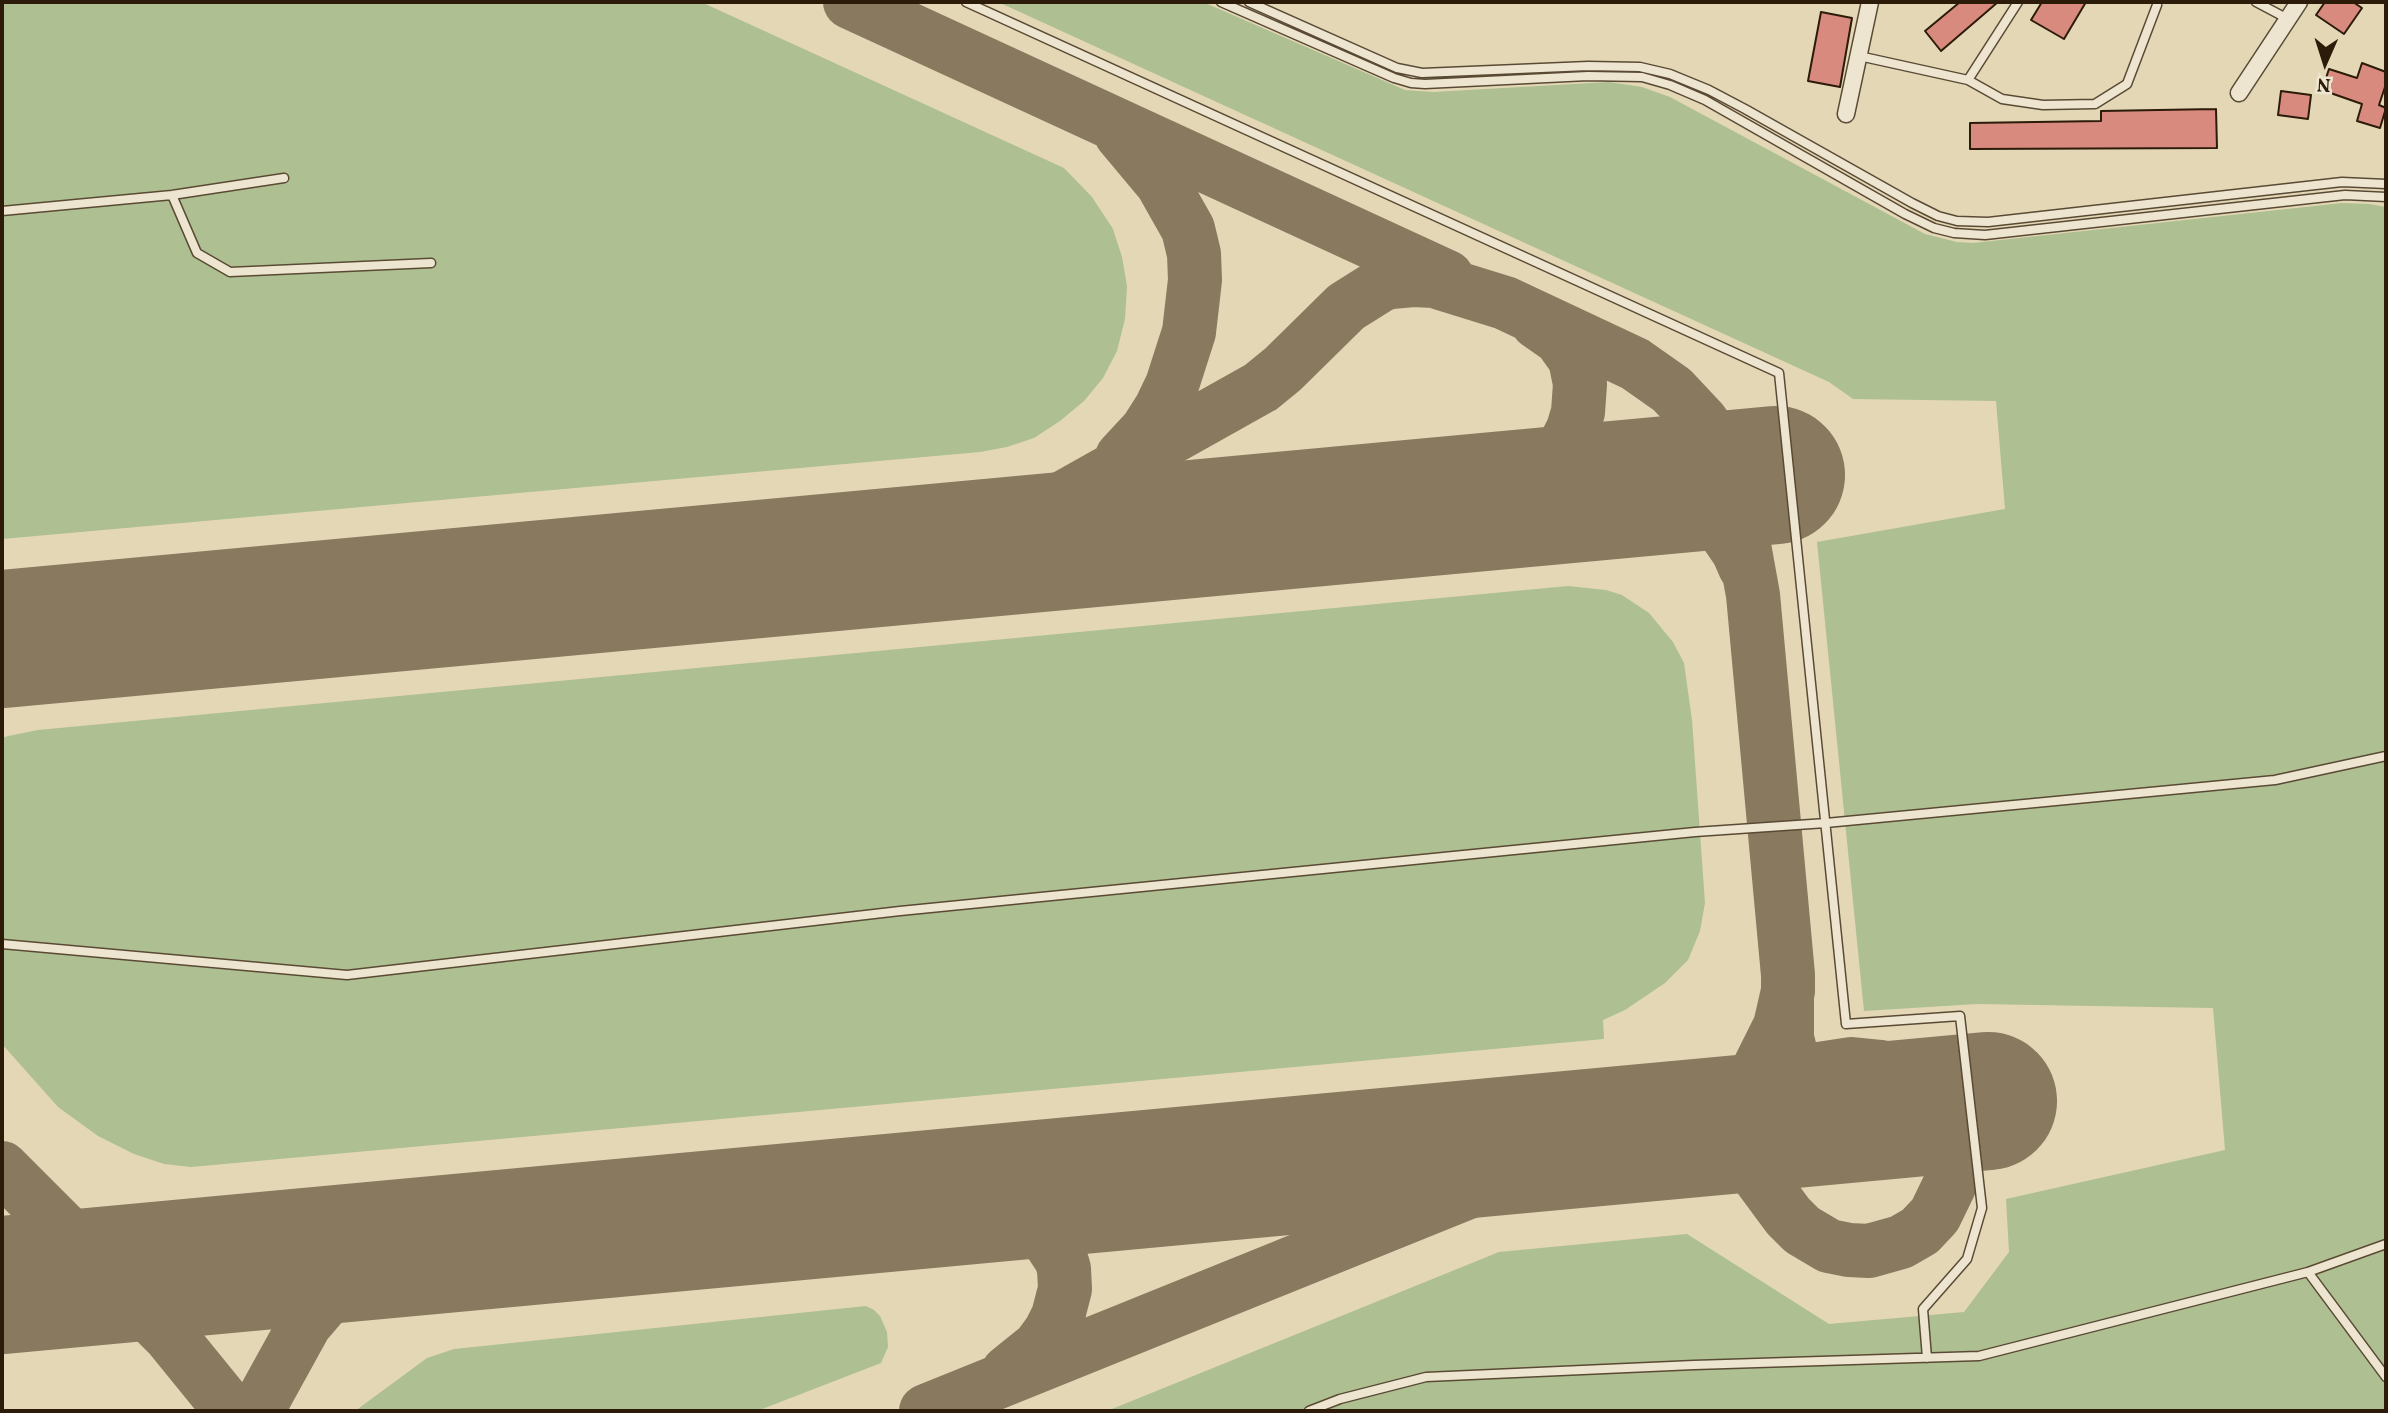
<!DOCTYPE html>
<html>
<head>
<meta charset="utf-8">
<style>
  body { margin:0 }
  #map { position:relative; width:2388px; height:1413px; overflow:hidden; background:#e3d7b6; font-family:Vollkorn,serif }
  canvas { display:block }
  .frame { position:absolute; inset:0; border:4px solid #2c1b08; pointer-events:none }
  .north { position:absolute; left:2290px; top:28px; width:70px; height:70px; -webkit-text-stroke:5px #ede5d0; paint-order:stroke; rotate:183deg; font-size:19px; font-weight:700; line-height:28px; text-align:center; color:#2c1b08 }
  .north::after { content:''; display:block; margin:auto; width:24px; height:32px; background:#2c1b08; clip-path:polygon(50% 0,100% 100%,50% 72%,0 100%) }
</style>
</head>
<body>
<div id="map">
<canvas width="2388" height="1413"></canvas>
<div class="frame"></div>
<div class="north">N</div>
</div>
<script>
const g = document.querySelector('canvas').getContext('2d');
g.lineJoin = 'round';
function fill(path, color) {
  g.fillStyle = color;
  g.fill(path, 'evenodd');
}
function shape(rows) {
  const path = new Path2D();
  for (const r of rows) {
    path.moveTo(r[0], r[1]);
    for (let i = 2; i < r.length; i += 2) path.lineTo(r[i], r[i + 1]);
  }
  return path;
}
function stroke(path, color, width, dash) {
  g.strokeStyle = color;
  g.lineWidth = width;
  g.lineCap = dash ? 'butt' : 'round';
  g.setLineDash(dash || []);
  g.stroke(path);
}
fill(shape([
  [2,2,701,2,1064,168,1092,197,1113,229,1122,257,1127,286,1125,319,1117,351,1103,378,1084,401,1060,421,1034,438,1007,447,980,452,2,539],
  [998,2,1203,2,1405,90,1433,92,1609,82,1642,87,1670,97,1925,234,1957,242,1973,243,2342,203,2370,204,2386,207,2386,1411,1107,1411,1499,1252,1687,1234,1829,1324,1964,1312,2009,1252,2006,1199,2225,1150,2213,1008,1977,1004,1864,1011,1817,542,2005,509,1996,401,1853,399,1829,382],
  [1568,586,1606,590,1622,595,1649,613,1673,642,1684,663,1692,720,1705,903,1700,931,1688,960,1665,983,1625,1010,1603,1020,1604,1039,191,1167,164,1164,134,1154,98,1136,58,1107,2,1044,2,738,8,736,38,730],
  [866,1306,874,1310,880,1316,887,1332,888,1347,881,1363,757,1411,355,1411,427,1358,454,1349]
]), '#aebf92');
stroke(shape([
  [850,2,1447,277],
  [1121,134,1162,183,1188,229,1194,254,1195,280,1189,332,1172,385,1161,408,1147,430,1122,457],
  [1608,490,1651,491,1687,502,1709,517,1725,532,1738,551,1745,567],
  [1474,503,1504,498,1534,484,1557,461,1573,429,1578,412,1580,384,1575,359,1560,338,1537,322],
  [972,549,1261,387,1283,369,1346,307,1381,285,1391,282,1413,280,1434,281,1505,303,1635,364,1672,390,1702,422,1714,439,1732,479,1753,595,1788,975,1788,991,1780,1026,1757,1072,1729,1099,1709,1111,1688,1121,1651,1132],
  [1757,1072,1741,1104,1736,1124,1737,1136,1743,1154,1754,1170,1788,1216,1802,1230,1829,1246,1849,1250,1869,1251,1901,1242,1920,1231,1935,1215,1950,1184,1954,1162,1952,1138,1938,1105,1916,1084,1882,1067,1852,1064,1819,1069,1809,1069,1798,1063,1791,1054,1787,1038,1787,1000],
  [2,1168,170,1336,231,1411],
  [935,1198,979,1199,1011,1207,1029,1218,1044,1233,1061,1259,1064,1269,1065,1289,1058,1316,1050,1332,1039,1347,1008,1372],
  [25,1282,56,1283,86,1287,114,1297,136,1308],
  [257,1411,305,1324,329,1296,350,1278,374,1264,407,1252,442,1244],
  [926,1411,1607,1136]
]), '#88795f', 54);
stroke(shape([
  [2,639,1776,475],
  [2,1285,1988,1101]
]), '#88795f', 138);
const building = shape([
  [1960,2,1998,2,1941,51,1925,31,1960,2],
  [2042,2,2086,2,2064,39,2031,20,2042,2],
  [2325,2,2353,2,2362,8,2344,34,2316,15,2325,2],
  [1821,12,1852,18,1840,87,1808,81,1821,12],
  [2362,63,2386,72,2386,84,2379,105,2386,108,2380,128,2357,121,2362,104,2322,90,2329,69,2357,78,2362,63],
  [2281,91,2311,95,2308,119,2278,115,2281,91],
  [2216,109,2217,148,1970,149,1970,123,2101,121,2101,111,2216,109]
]);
fill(building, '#d78a7d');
stroke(building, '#2c1b08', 2);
const service = shape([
  [966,2,1779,373,1846,1024,1960,1016,1982,1208,1967,1259,1923,1309,1927,1358],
  [1221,2,1394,78,1411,83,1425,84,1588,76,1642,77,1670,85,1705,100,1905,214,1934,228,1954,233,1985,235,2345,195,2386,197],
  [1249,2,1397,68,1422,73,1588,66,1640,67,1670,74,1709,90,1745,109,1912,203,1938,216,1957,221,1988,222,2342,182,2386,184],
  [2256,2,2288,19],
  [1859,56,1968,80,2018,2],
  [1968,80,2002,99,2043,105,2095,104,2127,84,2157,5],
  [172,195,197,253,230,272,431,263],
  [2,211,172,195,284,178],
  [2,944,347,975,900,911,1695,832,1826,823,2275,780,2386,756],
  [2386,1244,2308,1272,2386,1377],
  [1309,1411,1340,1399,1426,1377,1694,1365,1979,1356,2308,1272]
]);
const minor = shape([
  [2239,93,2299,2],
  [1846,114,1870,2]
]);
stroke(service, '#5a4a34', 11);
stroke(minor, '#5a4a34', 19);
stroke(service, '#ede5d0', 8);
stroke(minor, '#ede5d0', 16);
</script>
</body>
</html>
